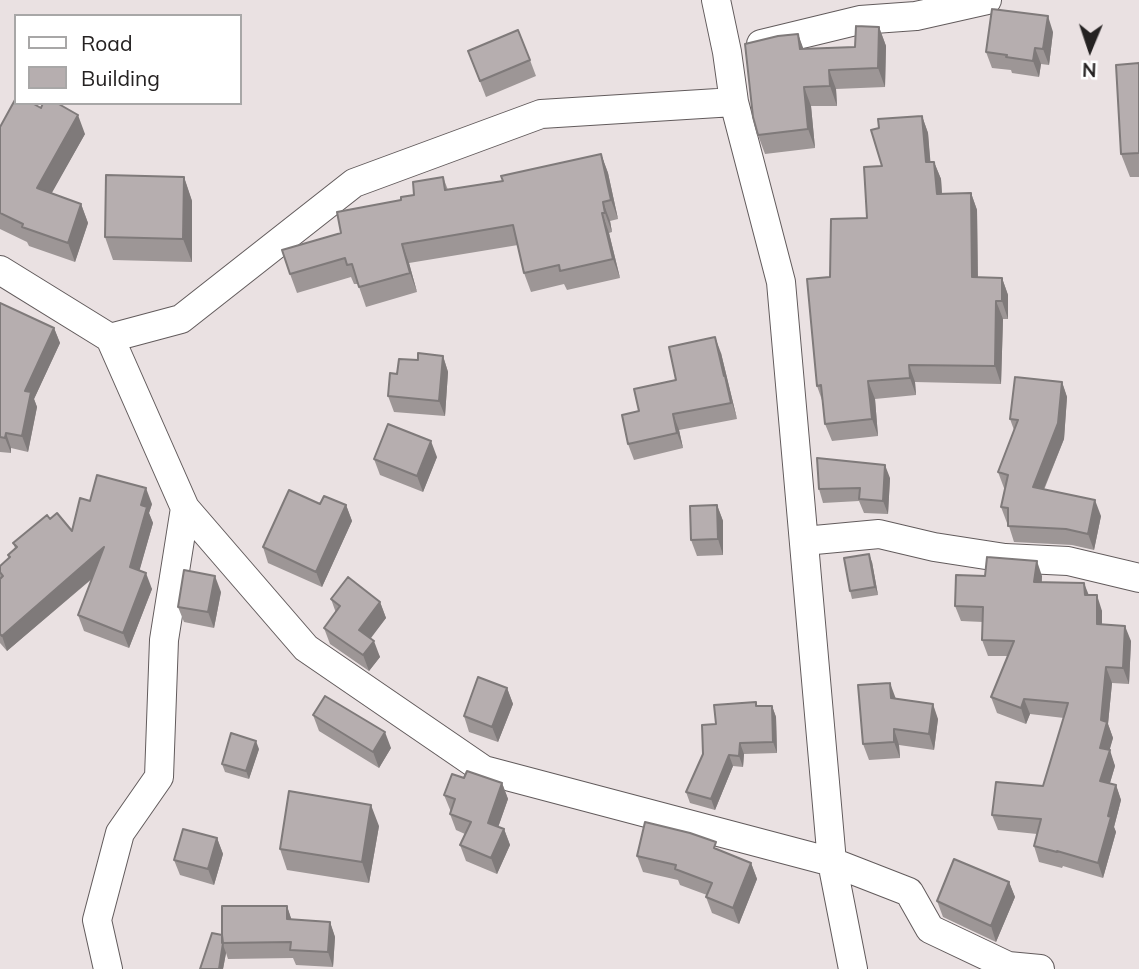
<!DOCTYPE html>
<html>
<head>
<meta charset="utf-8">
<style>
  body { margin:0 }
  #map { position:relative; width:1139px; height:969px; overflow:hidden; background:#eae1e2; font-family:Mulish,sans-serif }
  canvas { display:block }
  .legend { position:absolute; left:14px; top:14px; width:228px; height:91px; box-sizing:border-box; background:#fff; border:2px solid #a8a7a7; margin:0; padding:9px 12px; list-style:none; font-size:21px; color:#252222 }
  .legend li { display:flex; align-items:center; gap:14px; height:35px }
  .legend b { width:35px; border:2px solid #a8a7a7 }
  .north { position:absolute; left:1055px; top:14px; width:70px; height:70px; -webkit-text-stroke:5px #fff; paint-order:stroke; rotate:182deg; font-size:19px; font-weight:700; line-height:28px; text-align:center; color:#252222 }
  .north::after { content:''; display:block; margin:auto; width:24px; height:32px; background:#252222; clip-path:polygon(50% 0,100% 100%,50% 72%,0 100%) }
</style>
</head>
<body>
<div id="map">
<canvas width="1139" height="969"></canvas>
<ul class="legend">
<li><b style="height:9px;background:#fff"></b>Road</li>
<li><b style="height:19px;background:#b6aeaf"></b>Building</li>
</ul>
<div class="north">N</div>
</div>
<script>
const g = document.querySelector('canvas').getContext('2d');
g.lineJoin = 'round';
function shape(rows) {
  const path = new Path2D();
  for (const r of rows) {
    path.moveTo(r[0], r[1]);
    for (let i = 2; i < r.length; i += 2) path.lineTo(r[i], r[i + 1]);
  }
  return path;
}
function stroke(path, color, width, dash) {
  g.strokeStyle = color;
  g.lineWidth = width;
  g.lineCap = dash ? 'butt' : 'round';
  g.setLineDash(dash || []);
  g.stroke(path);
}
function fill(path, color) {
  g.fillStyle = color;
  g.fill(path, 'evenodd');
}
const minor = shape([
  [716,0,727,52,734,102,781,282,832,862,853,969],
  [761,44,860,20,916,16,987,0],
  [0,270,110,338,185,508,306,648,484,770,832,862,909,892,930,929,1008,966,1040,969],
  [110,338,181,319,354,183,541,114,734,102],
  [804,541,879,534,934,547,1005,558,1068,561,1139,578],
  [108,969,97,920,120,833,159,777,164,640,185,508]
]);
stroke(minor, '#625b5c', 30);
stroke(minor, '#fff', 28);
fill(shape([
  [879,27,886,46,885,87,836,89,837,106,811,106,815,148,765,154,758,135,798,34,803,49,855,47],
  [1053,32,1049,65,1041,64,1039,77,1012,73,1011,70,992,68,986,52],
  [468,51,530,60,536,76,486,97],
  [1139,63,1139,177,1130,177,1121,154],
  [922,116,928,133,930,162,934,162,941,179,942,194,971,193,977,210,978,277,1002,278,1008,295,1008,319,1003,319,1001,384,915,382,916,395,875,399,878,436,832,441,825,424,823,403,817,386,830,277,867,218,882,166],
  [0,127,85,134,51,193,81,204,88,223,75,262,29,246,27,242,0,229],
  [601,154,608,173,618,219,610,221,612,232,609,233,620,278,567,290,564,284,531,292,524,273,518,245,409,263,417,292,366,307,358,284,354,284,351,277,297,293,290,274,341,233,401,200,414,195,443,177,448,190,503,181],
  [184,177,192,201,192,262,113,260,105,237],
  [0,303,54,328,60,343,34,399,37,407,28,452,11,448,11,453,0,452],
  [721,353,737,419,679,430,683,448,634,460,628,444,639,411,676,380],
  [443,356,448,372,445,416,394,412,388,396,397,374],
  [1062,382,1067,397,1064,439,1044,490,1101,516,1094,550,1072,545,1014,542,1008,523,1007,523,1001,507,1005,488,1004,488,998,472,1014,430,1010,419],
  [437,457,423,492,380,475,374,459],
  [890,478,888,514,864,513,859,501,823,503,819,489],
  [90,501,152,504,149,513,153,523,139,571,152,589,129,648,84,631,78,615,93,578,7,651,0,643,0,566,9,558,8,555,15,548,13,543,50,519,72,531],
  [320,504,346,505,352,521,322,587,268,563,263,547],
  [717,505,723,521,723,555,697,556,691,540],
  [872,562,878,595,852,599,850,591],
  [985,576,1042,576,1042,582,1089,595,1102,611,1102,625,1131,641,1129,684,1112,683,1108,724,1113,738,1109,750,1115,766,1110,783,1116,785,1121,800,1114,827,1116,832,1103,878,1063,866,1062,868,1039,862,1034,846,1037,834,998,830,992,815,1043,786,1064,718,1030,714,1026,724,997,713,991,697,1008,656,988,656,982,640,983,622,961,621,955,606],
  [221,592,214,628,184,622,178,607],
  [331,599,380,602,386,618,370,638,380,657,369,671,330,644,324,628,336,613],
  [507,688,513,704,498,742,469,732,464,716],
  [896,699,938,719,934,750,899,745,900,758,869,760,863,744],
  [757,706,772,706,776,717,777,753,744,754,743,767,733,766,715,810,690,803,686,792,716,724],
  [313,715,391,748,379,768,319,731],
  [259,749,249,779,225,772,222,764],
  [464,778,502,783,508,799,498,827,504,829,510,845,497,874,466,861,460,845,465,834,456,830,450,814,451,812,444,795],
  [379,826,369,883,287,870,280,849],
  [217,838,223,854,214,885,180,875,174,860],
  [718,850,751,863,757,879,739,924,712,913,706,897,707,895,680,885,678,880,643,872,637,856],
  [1009,882,1015,897,996,942,943,917,937,901],
  [287,906,291,919,330,922,335,937,333,967,296,965,293,958,228,959,226,953,223,969,222,935]
]), '#9d9696');
fill(shape([
  [1048,16,1053,32,1049,65,1043,49],
  [879,27,886,46,885,87,878,68],
  [798,34,805,53,800,49],
  [1035,48,1041,64,1039,77,1033,61],
  [829,70,836,89,837,106,830,86],
  [804,87,811,106,815,148,808,129],
  [78,115,85,134,44,207,37,188],
  [922,116,928,133,932,180,926,162],
  [601,154,608,173,618,219,611,200],
  [934,162,941,179,943,211,937,194],
  [184,177,192,201,192,262,183,239],
  [971,193,977,210,978,295,972,277],
  [603,202,610,221,612,232,605,213],
  [81,204,88,223,75,262,68,243],
  [602,213,609,233,620,278,613,259],
  [402,244,409,263,417,292,410,273],
  [1002,278,1008,295,1008,319,1002,301],
  [996,301,1003,319,1001,384,995,366],
  [54,328,60,343,34,399,37,407,28,452,22,436,25,391],
  [715,337,721,353,737,419,724,376],
  [443,356,448,372,445,416,439,401],
  [909,365,915,382,916,395,910,378],
  [868,381,875,399,878,436,872,419],
  [1062,382,1067,397,1064,439,1038,503,1033,487],
  [673,414,679,430,683,448,677,433],
  [6,433,11,448,11,453,5,438],
  [431,441,437,457,423,492,417,476],
  [885,465,890,478,888,514,883,501],
  [146,488,152,504,149,513,153,523,136,583,130,567,141,505],
  [1095,500,1101,516,1094,550,1088,534],
  [346,505,352,521,322,587,316,572],
  [717,505,723,521,723,555,718,539],
  [104,547,110,563,7,651,2,636],
  [869,554,872,562,878,595,875,587],
  [1037,561,1042,576,1040,598,1034,582],
  [146,573,152,589,129,648,123,633],
  [215,576,221,592,214,628,208,612],
  [1084,583,1090,598,1085,595],
  [1097,595,1102,611,1102,640,1097,624],
  [380,602,386,618,365,646,359,630],
  [1125,626,1131,641,1129,684,1123,668],
  [374,641,380,657,369,671,363,655],
  [1106,667,1112,683,1108,724,1113,738,1106,763,1100,748,1101,720],
  [890,683,896,699,891,698],
  [507,688,513,704,498,742,492,727],
  [1024,699,1030,714,1026,724,1021,708],
  [933,704,938,719,934,750,929,734],
  [772,706,776,717,777,753,773,742],
  [894,729,899,745,900,758,894,742],
  [385,732,391,748,379,768,373,752],
  [256,741,259,749,249,779,246,771],
  [740,743,744,754,743,767,739,756],
  [1110,750,1115,766,1106,796,1100,781],
  [729,755,733,766,715,810,711,799],
  [502,783,508,799,494,839,488,823],
  [1116,785,1121,800,1114,827,1116,832,1103,878,1098,863],
  [371,805,379,826,369,883,362,862],
  [504,829,510,845,497,874,491,858],
  [217,838,223,854,214,885,208,869],
  [751,863,757,879,739,924,733,908],
  [1009,882,1015,897,996,942,991,926],
  [287,906,292,921,287,919],
  [330,922,335,937,333,967,328,952],
  [223,945,226,953,223,969,219,969]
]), '#7f7a7a');
const building = shape([
  [992,9,1048,16,1043,49,1035,48,1033,61,1006,57,1007,55,986,52,992,9],
  [856,26,879,27,878,68,829,70,830,86,804,87,808,129,758,135,753,117,745,44,778,36,798,34,800,49,855,47,856,26],
  [518,30,530,60,480,81,468,51,518,30],
  [1139,63,1139,153,1121,154,1116,65,1139,63],
  [16,98,16,103,32,103,41,108,43,103,57,103,78,115,37,188,81,204,68,243,22,227,23,224,0,213,0,127,16,98],
  [922,116,926,162,934,162,937,194,971,193,972,277,1002,278,1002,301,996,301,995,366,909,365,910,378,868,381,872,419,825,424,821,385,817,386,807,279,830,277,831,219,867,218,864,167,882,166,871,130,879,128,878,119,922,116],
  [601,154,611,200,603,202,605,213,602,213,613,259,560,271,559,265,524,273,513,225,402,244,410,273,359,287,352,264,347,265,345,258,290,274,282,250,341,233,337,212,401,200,401,197,414,195,413,182,443,177,445,190,503,181,501,176,601,154],
  [106,175,184,177,183,239,105,237,106,175],
  [0,303,54,328,25,391,31,392,22,436,6,433,5,438,0,437,0,303],
  [715,337,724,376,725,376,731,403,673,414,677,433,628,444,622,415,639,411,634,389,676,380,669,347,715,337],
  [418,353,443,356,439,401,388,396,390,373,397,374,399,359,418,360,418,353],
  [1015,377,1062,382,1058,423,1033,487,1095,500,1088,534,1066,529,1008,526,1008,508,1001,507,1008,475,998,472,1018,420,1010,419,1015,377],
  [388,424,431,441,417,476,374,459,388,424],
  [817,458,885,465,883,501,859,499,860,488,819,489,817,458],
  [97,475,146,488,141,505,147,507,130,567,146,573,123,633,78,615,104,547,2,636,0,634,0,579,3,576,0,572,0,566,10,557,8,555,17,547,13,543,47,515,50,519,57,513,72,531,80,498,90,501,97,475],
  [289,490,320,504,324,496,346,505,316,572,263,547,289,490],
  [717,505,718,539,691,540,690,506,717,505],
  [869,554,875,587,850,591,844,558,869,554],
  [987,557,1037,561,1034,582,1084,583,1085,595,1097,595,1097,624,1125,626,1123,668,1106,667,1101,720,1107,722,1100,748,1110,750,1100,781,1116,785,1108,816,1111,817,1098,863,1057,851,1057,852,1034,846,1041,819,992,815,996,782,1043,786,1068,703,1024,699,1021,708,991,697,1014,641,982,640,983,607,955,606,956,575,985,576,987,557],
  [184,570,215,576,208,612,178,607,184,570],
  [348,577,380,602,359,630,374,641,363,655,324,628,340,606,331,599,348,577],
  [478,677,507,688,492,727,464,716,478,677],
  [890,683,891,698,933,704,929,734,894,729,894,742,863,744,858,685,890,683],
  [325,696,385,732,373,752,313,715,325,696],
  [756,702,756,706,772,706,773,742,740,743,739,756,729,755,711,799,686,792,703,754,702,725,716,724,714,705,756,702],
  [231,733,256,741,246,771,222,764,231,733],
  [467,771,502,783,488,823,504,829,491,858,460,845,471,822,450,814,455,799,444,795,452,774,464,778,467,771],
  [289,791,371,805,362,862,280,849,289,791],
  [645,822,690,833,716,842,714,848,751,863,733,908,706,897,712,883,675,869,676,865,637,856,645,822],
  [183,829,217,838,208,869,174,860,183,829],
  [954,859,1009,882,991,926,937,901,954,859],
  [222,906,287,906,287,919,330,922,328,952,290,950,291,942,222,943,222,906],
  [212,933,222,935,223,943,219,969,200,969,212,933]
]);
fill(building, '#b6aeaf');
stroke(building, '#7f7a7a', 2);
</script>
</body>
</html>
